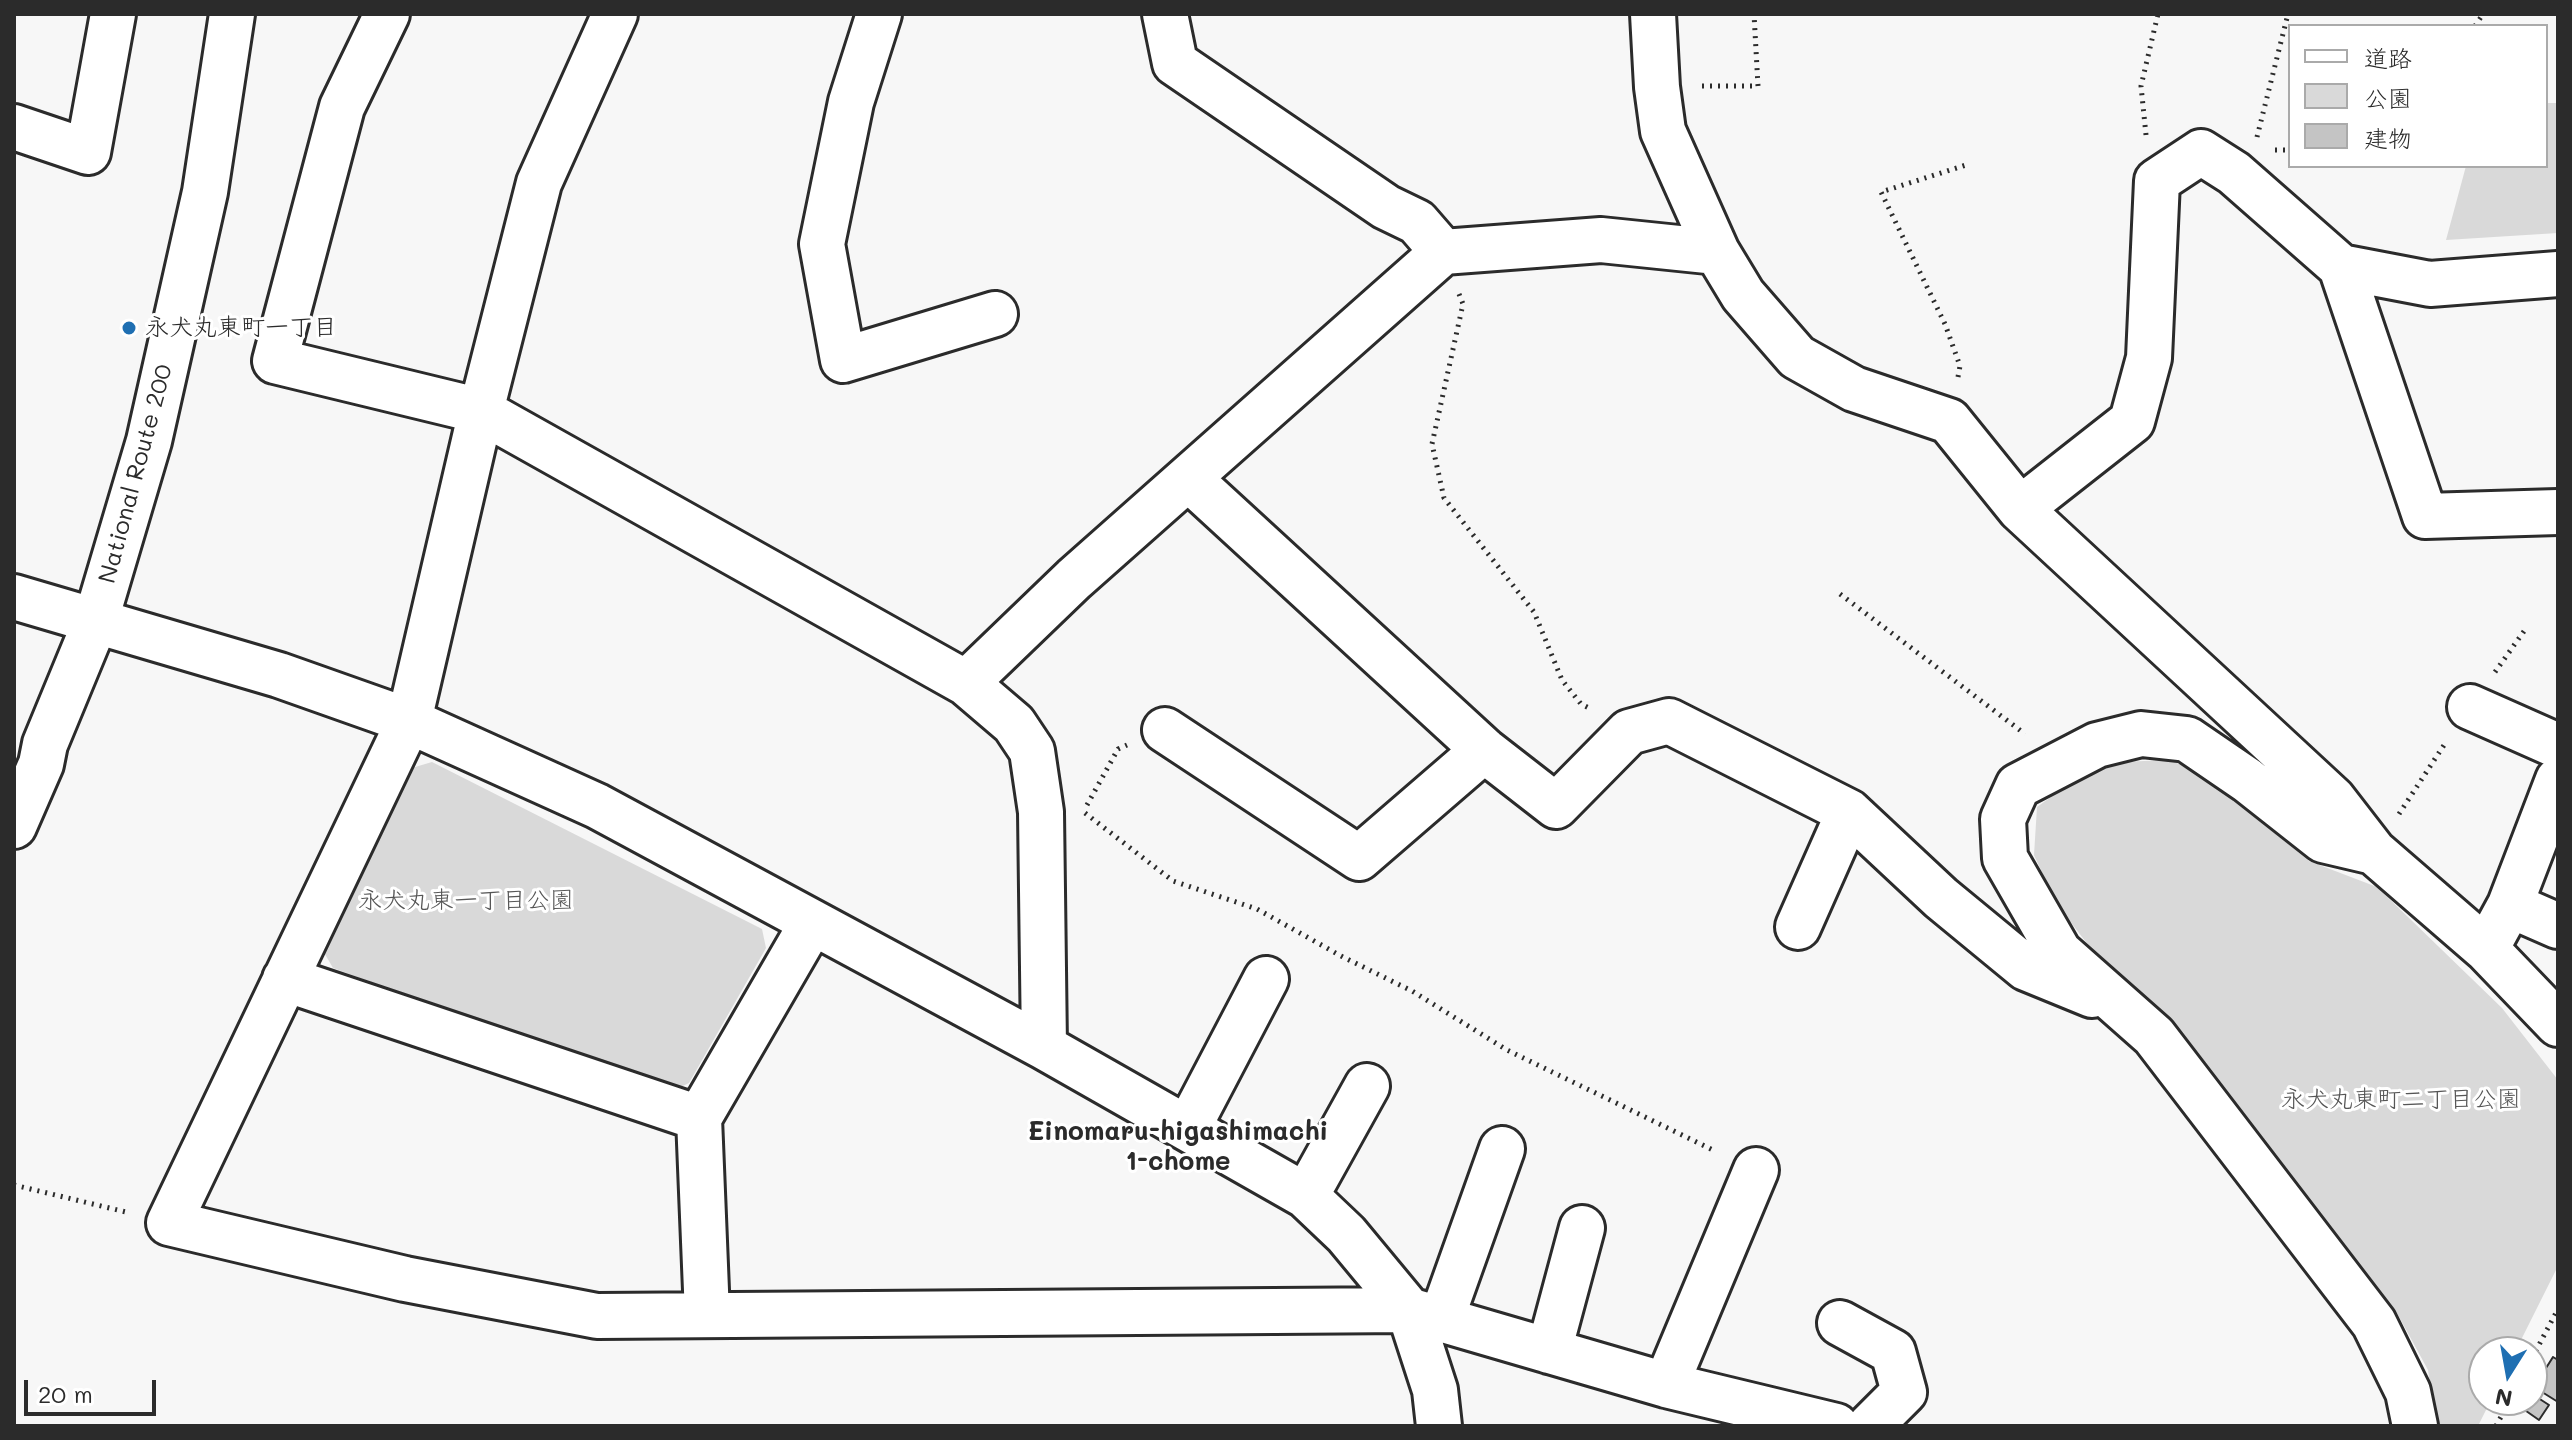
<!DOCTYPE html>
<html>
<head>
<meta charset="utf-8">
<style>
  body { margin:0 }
  #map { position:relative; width:2572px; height:1440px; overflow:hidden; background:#f7f7f7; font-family:Mali,"Klee One",sans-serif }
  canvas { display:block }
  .frame { position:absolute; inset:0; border:16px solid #2b2b2b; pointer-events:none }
  .legend { position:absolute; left:2288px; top:24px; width:260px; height:144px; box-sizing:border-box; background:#fff; border:2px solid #aaa; margin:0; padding:10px 14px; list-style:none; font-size:24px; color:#2b2b2b }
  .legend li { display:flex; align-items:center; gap:16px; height:40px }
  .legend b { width:40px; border:2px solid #aaa }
  .north { position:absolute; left:2468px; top:1336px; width:80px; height:80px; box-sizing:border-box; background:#fff; border:2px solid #aaa; border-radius:50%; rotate:191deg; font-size:22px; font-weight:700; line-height:32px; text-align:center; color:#2b2b2b }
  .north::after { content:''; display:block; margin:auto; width:28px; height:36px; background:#1f6fb2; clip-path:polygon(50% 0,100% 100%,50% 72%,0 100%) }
  .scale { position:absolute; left:24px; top:1380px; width:132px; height:36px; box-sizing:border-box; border:4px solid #2b2b2b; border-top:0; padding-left:10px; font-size:24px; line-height:28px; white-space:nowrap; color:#2b2b2b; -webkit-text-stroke:6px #fff; paint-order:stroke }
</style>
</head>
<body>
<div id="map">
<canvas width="2572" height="1440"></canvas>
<div class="frame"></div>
<ul class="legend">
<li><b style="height:10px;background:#fff"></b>道路</li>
<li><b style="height:22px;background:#d9d9d9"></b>公園</li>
<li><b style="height:22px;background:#c4c4c4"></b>建物</li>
</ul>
<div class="north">N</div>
<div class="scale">20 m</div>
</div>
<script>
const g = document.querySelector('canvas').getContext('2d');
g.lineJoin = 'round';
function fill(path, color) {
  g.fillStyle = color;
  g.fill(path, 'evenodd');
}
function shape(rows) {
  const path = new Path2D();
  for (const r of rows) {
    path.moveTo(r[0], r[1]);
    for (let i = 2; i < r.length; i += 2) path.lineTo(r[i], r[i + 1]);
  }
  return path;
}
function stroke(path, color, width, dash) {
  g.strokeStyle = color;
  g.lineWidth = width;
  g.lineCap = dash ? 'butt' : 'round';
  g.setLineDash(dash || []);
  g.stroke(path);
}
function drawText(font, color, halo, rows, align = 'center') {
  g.font = font + ' Mali,"Klee One",sans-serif';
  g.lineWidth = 6;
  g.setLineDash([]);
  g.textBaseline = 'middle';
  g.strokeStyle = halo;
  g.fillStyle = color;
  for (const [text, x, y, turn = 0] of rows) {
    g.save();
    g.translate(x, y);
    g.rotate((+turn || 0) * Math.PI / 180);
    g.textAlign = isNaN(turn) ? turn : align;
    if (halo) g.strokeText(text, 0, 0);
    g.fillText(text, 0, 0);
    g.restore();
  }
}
fill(shape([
  [2546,103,2558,103,2558,233,2446,240,2466,166,2546,166],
  [2172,760,2213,783,2309,861,2377,887,2502,1008,2558,1080,2558,1266,2515,1352,2484,1352,2484,1400,2491,1400,2478,1426,2436,1426,2428,1370,2397,1313,2171,1025,2092,950,2056,903,2034,855,2037,807,2073,781,2117,762],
  [432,762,762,929,766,948,689,1083,670,1092,333,968,322,949,405,770]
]), '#d9d9d9');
const building = shape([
  [2553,1357,2558,1360,2558,1402,2534,1387,2553,1357],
  [2532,1394,2549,1405,2539,1420,2519,1406,2523,1400,2532,1400,2532,1394]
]);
fill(building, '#c4c4c4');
stroke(building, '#2b2b2b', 2);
const minor = shape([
  [387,14,342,107,275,361,481,411,966,683,1014,724,1032,751,1041,812,1044,1047],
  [615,14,539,183,481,411,409,721,169,1223,405,1279,597,1316,1409,1310,1666,1385,1836,1426],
  [879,14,851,102,822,244,843,360,995,314],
  [1165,14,1175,63,1386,207,1417,222,1443,252,1601,240,1717,252,1743,295,1797,357,1854,389,1949,421,2020,509,2333,799,2374,852,2486,949,2558,1024],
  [1653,14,1657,87,1663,131,1717,252],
  [14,127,88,152,113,14],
  [2341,267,2425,516,2558,512],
  [1188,478,1484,750,1556,806,1629,732,1669,721,1849,812,1941,898,2026,968,2092,995],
  [2020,509,2132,421,2149,358,2157,181,2201,152,2234,173,2341,267,2430,284,2558,274],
  [14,597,279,675,409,721,597,806,1044,1047,1306,1196,1346,1234,1409,1310,1435,1390,1439,1426],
  [966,683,1074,579,1443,252],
  [2470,707,2558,746],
  [1165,730,1359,858,1484,750],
  [2374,852,2323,840,2247,780,2187,739,2141,734,2097,745,2018,786,2003,819,2005,858,2059,952,2154,1036,2374,1323,2408,1392,2415,1426],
  [2510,905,2558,926],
  [1798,927,1849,812],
  [2486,949,2510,905,2558,780],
  [285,979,699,1118],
  [1188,1128,1266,979],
  [1306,1196,1367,1086],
  [707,1315,699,1118,812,923],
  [1441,1320,1502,1149],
  [1840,1323,1893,1352,1904,1392,1870,1426],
  [1549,1351,1582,1228],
  [1666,1385,1756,1170]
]);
const highway = shape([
  [14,826,41,764,45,744,95,623,149,441,205,192,232,14]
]);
stroke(minor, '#2b2b2b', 50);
stroke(highway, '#2b2b2b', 50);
stroke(shape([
  [2475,26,2483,14],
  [1702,86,1758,86,1754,14],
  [2146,135,2141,86,2158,14],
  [2257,137,2288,14],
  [2275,150,2290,150],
  [1459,294,1463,304,1432,444,1444,498,1534,612,1562,680,1581,704,1591,709],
  [1958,377,1960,366,1945,324,1881,192,1966,165],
  [1840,594,2025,734],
  [2495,672,2527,627],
  [1087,805,1118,749,1127,745],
  [1085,813,1173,881,1257,909,1341,956,1412,991,1507,1050,1715,1151],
  [2399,814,2446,742],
  [14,1185,126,1212],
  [2532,1358,2558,1309],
  [2496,1426,2510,1400]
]), '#2b2b2b', 5, [2, 6]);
stroke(minor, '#fff', 44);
stroke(highway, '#fff', 44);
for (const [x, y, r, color] of [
  [129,328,8,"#1f6fb2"]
]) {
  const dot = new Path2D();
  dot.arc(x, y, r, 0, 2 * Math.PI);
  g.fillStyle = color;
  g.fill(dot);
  stroke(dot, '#fff', 3);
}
drawText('24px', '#2b2b2b', '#fff', [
  ["永犬丸東町一丁目",145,328]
], 'left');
drawText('24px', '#2b2b2b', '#fff', [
  ["National Route 200",136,474,-75]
]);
drawText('24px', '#565656', '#fff', [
  ["永犬丸東一丁目公園",466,901],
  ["永犬丸東町二丁目公園",2401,1100]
]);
drawText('bold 26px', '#2b2b2b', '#fff', [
  ["Einomaru-higashimachi",1178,1132],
  ["1-chome",1178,1162]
]);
</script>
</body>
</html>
